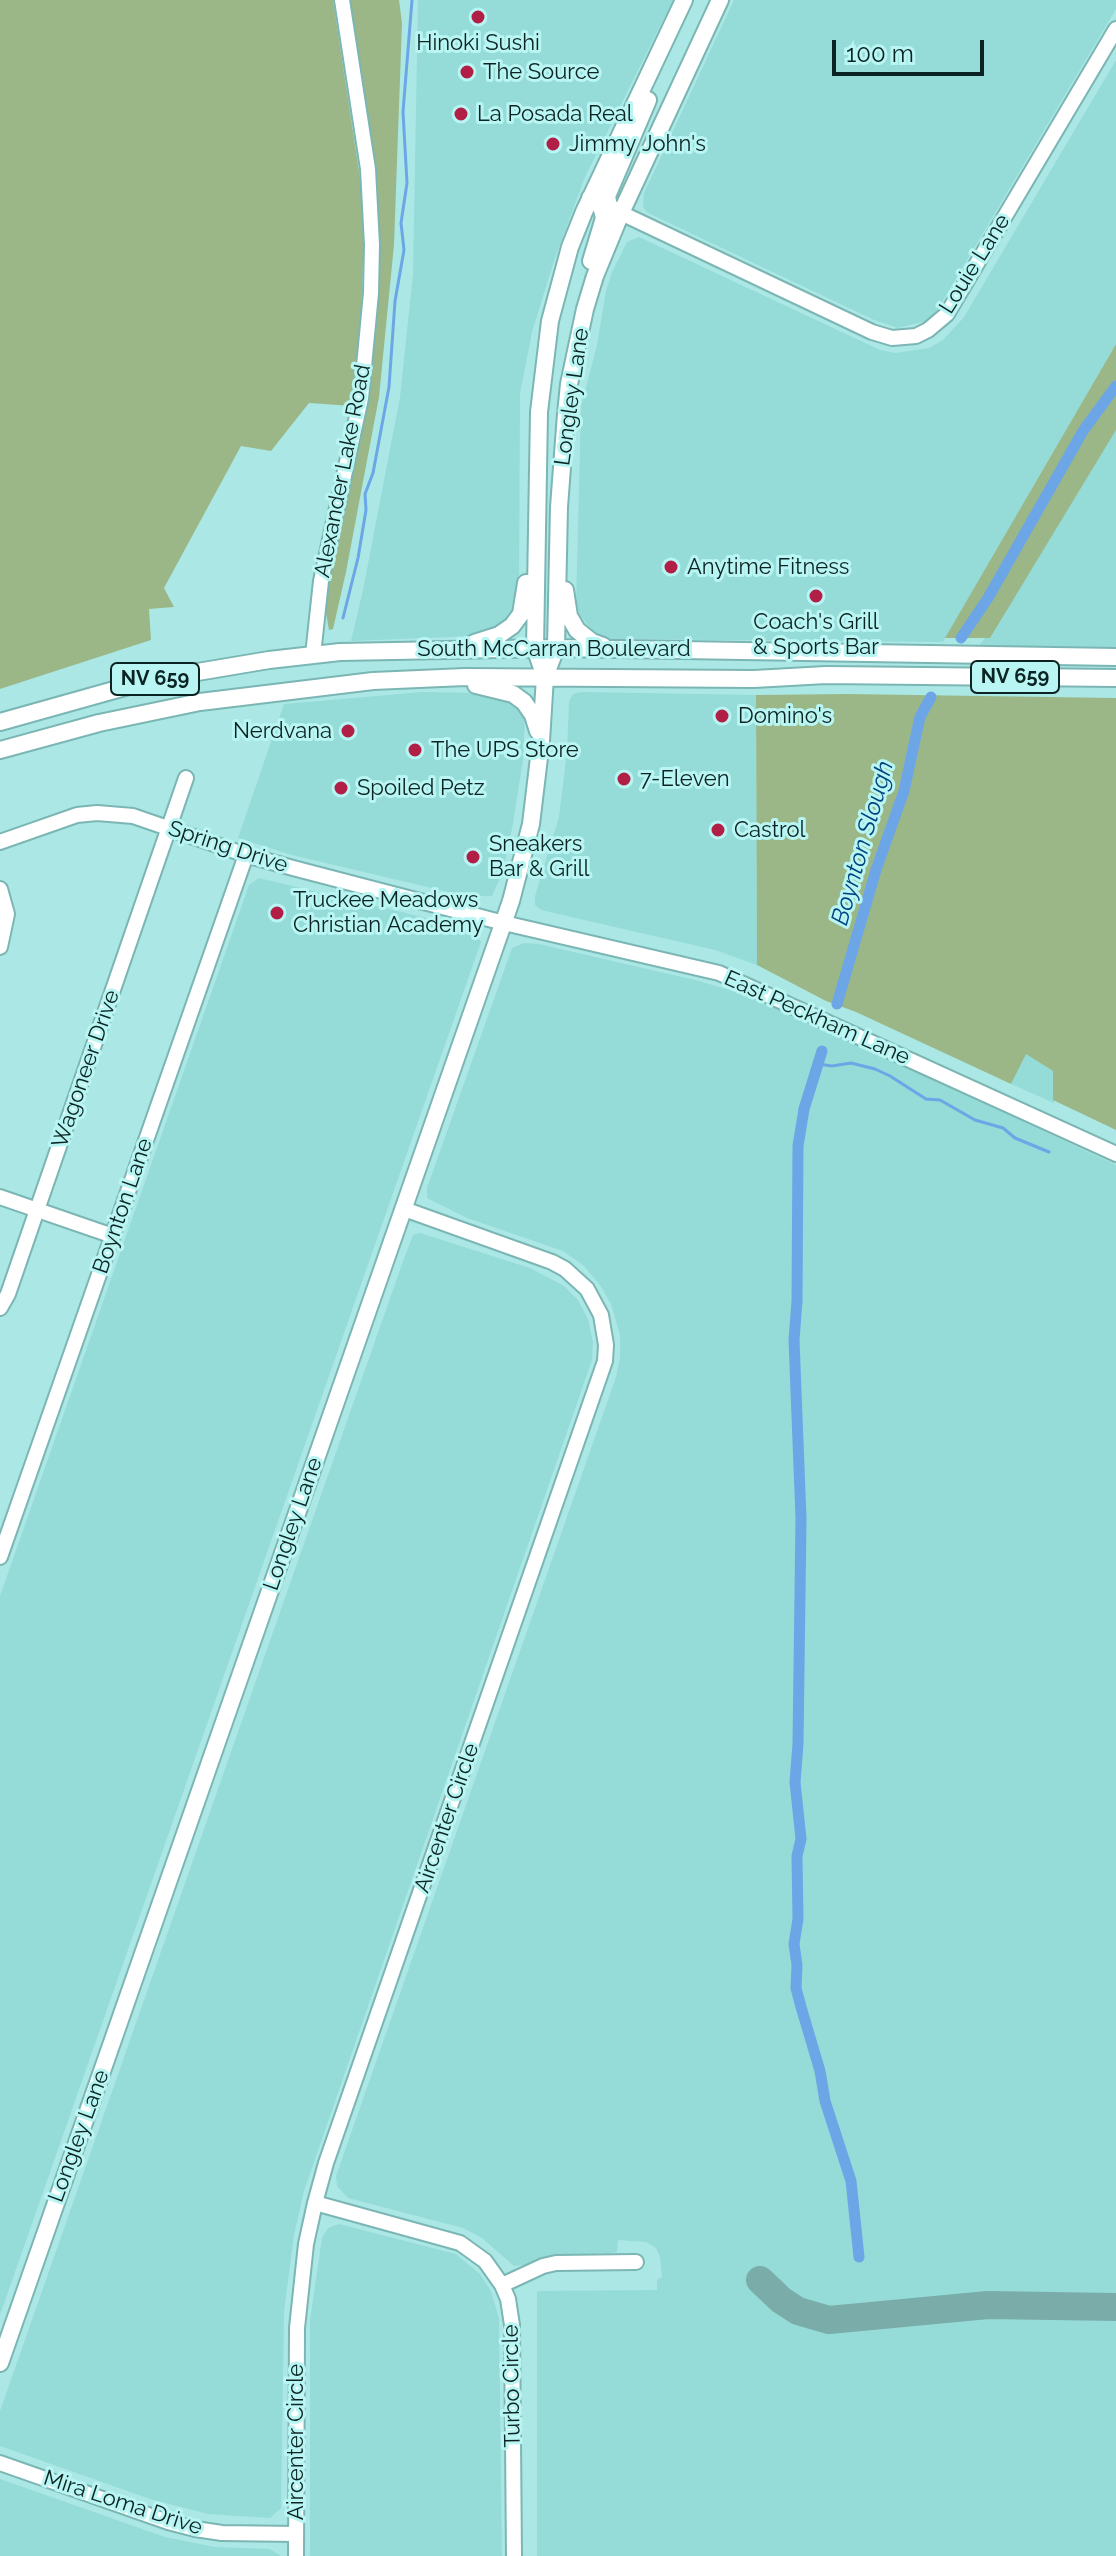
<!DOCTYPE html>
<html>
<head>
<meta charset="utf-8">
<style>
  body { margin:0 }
  #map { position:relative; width:1116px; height:2556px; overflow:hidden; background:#abe8e5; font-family:Raleway,sans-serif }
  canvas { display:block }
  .scale { position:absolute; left:832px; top:40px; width:152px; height:36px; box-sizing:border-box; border:4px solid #0b2423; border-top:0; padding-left:10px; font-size:24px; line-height:28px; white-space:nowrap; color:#0b2423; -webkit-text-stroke:6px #b8f5f3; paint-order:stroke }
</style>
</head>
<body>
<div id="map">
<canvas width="1116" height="2556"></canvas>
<div class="scale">100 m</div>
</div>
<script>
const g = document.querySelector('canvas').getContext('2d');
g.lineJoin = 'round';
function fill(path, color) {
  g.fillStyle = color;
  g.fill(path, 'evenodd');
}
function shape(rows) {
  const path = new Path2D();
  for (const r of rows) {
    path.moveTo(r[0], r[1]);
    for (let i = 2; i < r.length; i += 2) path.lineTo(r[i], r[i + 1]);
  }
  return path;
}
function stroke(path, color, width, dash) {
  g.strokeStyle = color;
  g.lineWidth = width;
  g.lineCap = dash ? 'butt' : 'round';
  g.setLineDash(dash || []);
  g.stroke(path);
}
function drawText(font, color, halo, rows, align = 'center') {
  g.font = font + ' Raleway,sans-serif';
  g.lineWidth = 6;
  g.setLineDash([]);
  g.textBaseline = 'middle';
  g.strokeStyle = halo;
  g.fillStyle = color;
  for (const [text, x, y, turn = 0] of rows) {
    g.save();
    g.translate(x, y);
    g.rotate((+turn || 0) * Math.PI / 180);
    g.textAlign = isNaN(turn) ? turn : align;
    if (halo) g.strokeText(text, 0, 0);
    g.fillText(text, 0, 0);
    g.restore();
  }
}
fill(shape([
  [418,0,673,0,585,177,554,261,532,332,520,393,519,590,513,614,503,625,474,636,351,641,363,590,400,397,413,274],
  [734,0,1116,0,1116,9,935,314,923,322,898,328,874,320,648,213,643,207,644,193],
  [1116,60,1116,344,943,642,611,639,601,636,590,628,580,615,576,604,581,407,597,345,606,291,612,272,627,242,639,237,880,350,895,353,929,348,943,340,964,317],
  [1116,415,1116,647,979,647],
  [422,692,479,693,499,698,515,705,525,718,523,760,512,829,502,874,492,896,479,896,478,899,292,855,238,838,284,704],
  [582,692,756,695,757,965,715,950,541,910,535,905,535,896,559,817,567,752,569,701,573,694],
  [259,878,460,926,473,931,481,942,0,2315,0,1596,249,885],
  [524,943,539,944,695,980,740,993,778,1008,1116,1165,1116,2556,537,2556,537,2291,657,2290,657,2280,662,2277,660,2257,656,2248,646,2242,618,2240,617,2252,614,2253,553,2255,524,2265,514,2266,482,2238,463,2228,348,2198,337,2186,336,2176,356,2119,616,1377,620,1357,620,1335,611,1304,600,1285,584,1266,563,1251,467,1218,427,1198,427,1188,512,948],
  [1025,1053,1053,1071,1054,1103,1011,1084],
  [420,1233,530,1268,564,1286,578,1300,588,1319,593,1342,592,1360,304,2191,294,2235,284,2312,281,2508,270,2518,208,2514,150,2499,0,2446,0,2411,402,1264,413,1235],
  [339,2224,456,2254,480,2274,491,2291,499,2319,502,2556,310,2556,310,2320,322,2238,328,2228],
  [0,2479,165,2537,215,2547,270,2549,281,2556,0,2556]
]), '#95dbd8');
fill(shape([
  [0,0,333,0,360,178,364,234,361,316,352,406,309,403,271,451,241,446,164,588,174,607,149,609,151,640,0,689],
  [348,0,399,0,402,23,394,245,379,397,346,572,333,629,329,630,326,613,327,580,360,436,371,371,377,298],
  [1116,344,1116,430,990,638,945,638],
  [847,694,1116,698,1116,1130,1053,1100,1053,1071,1026,1054,1011,1084,856,1012,826,1001,757,965,756,695]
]), '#9bb787');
stroke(shape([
  [343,618,358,558,366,510,365,494,373,473,389,387,395,301,404,250,401,223,407,183,403,112,412,0],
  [818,1064,832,1066,851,1063,875,1069,890,1076,926,1099,940,1100,975,1120,1003,1128,1015,1138,1049,1152]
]), '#6ca6e7', 3);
stroke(shape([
  [961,638,988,598,1083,431,1116,386],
  [837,1004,876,870,904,791,920,717,931,697],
  [822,1051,804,1109,798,1146,797,1301,794,1340,801,1518,798,1744,795,1782,801,1839,797,1856,798,1919,794,1944,797,1965,796,1988,801,2007,820,2071,825,2101,851,2181,859,2257]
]), '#6ca6e7', 11);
stroke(shape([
  [760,2280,781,2300,798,2311,829,2320,988,2305,1116,2307]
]), '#7aaca9', 28);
const minor = shape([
  [621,213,872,332,892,338,916,336,928,330,947,314,1116,29],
  [313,655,321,581,361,398,371,293,372,245,368,169,342,0],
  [0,842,77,815,97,813,133,816,246,855,293,868,504,923,719,973,1116,1154],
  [0,889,7,914,0,947],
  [0,1197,113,1236],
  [0,1308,8,1294,186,778],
  [0,1557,246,855],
  [315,2203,460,2243,485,2261,502,2285,508,2299,512,2325,514,2556],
  [502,2285,543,2266,556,2263,636,2262],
  [0,2463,168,2522,195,2529,222,2533,296,2534],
  [296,2556,297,2328,306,2244,315,2203,326,2163,605,1361,606,1345,601,1315,587,1289,565,1269,552,1262,404,1209]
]);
const major = shape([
  [590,198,601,206,604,218,591,261],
  [617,211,609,207,607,196,648,100],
  [565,590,569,616,577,630,592,642,603,646],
  [474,643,499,635,512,626,521,614,526,583],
  [545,677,535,648,539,412,550,321,570,247,584,212,684,0],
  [476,685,513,694,524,702,533,715,538,731],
  [0,722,150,680,269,660,340,652,556,648,1116,657],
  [0,750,99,723,200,702,373,681,465,677,754,679,826,675,1116,678],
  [0,2363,511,901,531,824,541,741,545,677,556,648,559,507,566,414,569,384,585,309,595,276,621,213,720,0]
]);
stroke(minor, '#7bb6b4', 18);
stroke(major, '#7bb6b4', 20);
stroke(minor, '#fff', 14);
stroke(major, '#fff', 16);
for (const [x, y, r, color] of [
  [478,17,8,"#b21f46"],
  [467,72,8,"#b21f46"],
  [461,114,8,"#b21f46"],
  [553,144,8,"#b21f46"],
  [671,567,8,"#b21f46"],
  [816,596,8,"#b21f46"],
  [722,716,8,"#b21f46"],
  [348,731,8,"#b21f46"],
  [415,750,8,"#b21f46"],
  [624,779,8,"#b21f46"],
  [341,788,8,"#b21f46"],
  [718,830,8,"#b21f46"],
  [473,857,8,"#b21f46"],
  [277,913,8,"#b21f46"]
]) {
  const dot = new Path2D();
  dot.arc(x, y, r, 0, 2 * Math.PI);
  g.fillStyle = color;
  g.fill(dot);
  stroke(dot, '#b8f5f3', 3);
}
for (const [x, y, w] of [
  [1015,677,88],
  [155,679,88]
]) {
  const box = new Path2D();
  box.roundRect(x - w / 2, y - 16, w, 32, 6);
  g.fillStyle = '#b8f5f3';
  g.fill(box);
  stroke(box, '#0b2423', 2);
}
drawText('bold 20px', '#0b2423', null, [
  ["NV 659",1015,677],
  ["NV 659",155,679]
]);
drawText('22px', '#0b2423', '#b8f5f3', [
  ["Hinoki Sushi",478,43,"center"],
  ["The Source",483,72],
  ["La Posada Real",477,114],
  ["Jimmy John's",569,144],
  ["Anytime Fitness",687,567],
  ["Coach's Grill",816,622,"center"],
  ["& Sports Bar",816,647,"center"],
  ["Domino's",738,716],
  ["Nerdvana",332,731,"right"],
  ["The UPS Store",431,750],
  ["7-Eleven",640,779],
  ["Spoiled Petz",357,788],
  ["Castrol",734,830],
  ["Sneakers",489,844],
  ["Bar & Grill",489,869],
  ["Truckee Meadows",293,900],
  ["Christian Academy",293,925]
], 'left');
drawText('22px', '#0b2423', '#b8f5f3', [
  ["Louie Lane",975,264,-58],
  ["Longley Lane",572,397,-82],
  ["Alexander Lake Road",343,471,-79],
  ["South McCarran Boulevard",554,649],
  ["Spring Drive",228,847,18],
  ["East Peckham Lane",817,1018,24],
  ["Wagoneer Drive",86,1069,-71],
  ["Boynton Lane",123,1206,-71],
  ["Longley Lane",293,1524,-71],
  ["Aircenter Circle",447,1818,-71],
  ["Longley Lane",79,2136,-70],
  ["Turbo Circle",512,2386,-91],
  ["Aircenter Circle",296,2442,-90],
  ["Mira Loma Drive",123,2503,18]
]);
drawText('italic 24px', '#01437e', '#b8f5f3', [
  ["Boynton Slough",863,843,-74]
]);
</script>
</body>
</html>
